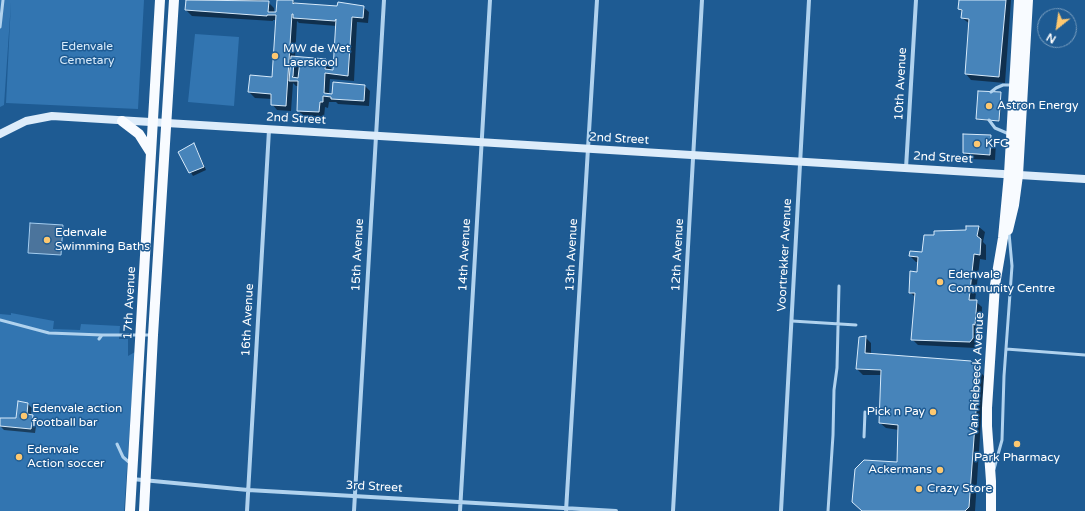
<!DOCTYPE html>
<html>
<head>
<meta charset="utf-8">
<style>
  body { margin:0 }
  #map { position:relative; width:1085px; height:511px; overflow:hidden; background:#1e5b93; font-family:"Varela Round",sans-serif }
  canvas { display:block }
  .north { position:absolute; left:1037px; top:8px; width:40px; height:40px; box-sizing:border-box; background:#1e5b93; border:1px solid #789dbe; border-radius:50%; rotate:210deg; font-size:11px; font-weight:700; line-height:16px; text-align:center; color:#fff }
  .north::after { content:''; display:block; margin:auto; width:14px; height:18px; background:#fdc870; clip-path:polygon(50% 0,100% 100%,50% 72%,0 100%) }
</style>
</head>
<body>
<div id="map">
<canvas width="1085" height="511"></canvas>
<div class="north">N</div>
</div>
<script>
const g = document.querySelector('canvas').getContext('2d');
g.lineJoin = 'round';
function fill(path, color) {
  g.fillStyle = color;
  g.fill(path, 'evenodd');
}
function shape(rows) {
  const path = new Path2D();
  for (const r of rows) {
    path.moveTo(r[0], r[1]);
    for (let i = 2; i < r.length; i += 2) path.lineTo(r[i], r[i + 1]);
  }
  return path;
}
function stroke(path, color, width, dash) {
  g.strokeStyle = color;
  g.lineWidth = width;
  g.lineCap = dash ? 'butt' : 'round';
  g.setLineDash(dash || []);
  g.stroke(path);
}
function drawText(font, color, halo, rows, align = 'center') {
  g.font = font + ' "Varela Round",sans-serif';
  g.lineWidth = 3;
  g.setLineDash([]);
  g.textBaseline = 'middle';
  g.strokeStyle = halo;
  g.fillStyle = color;
  for (const [text, x, y, turn = 0] of rows) {
    g.save();
    g.translate(x, y);
    g.rotate((+turn || 0) * Math.PI / 180);
    g.textAlign = isNaN(turn) ? turn : align;
    if (halo) g.strokeText(text, 0, 0);
    g.fillText(text, 0, 0);
    g.restore();
  }
}
fill(shape([
  [0,0,144,0,138,109,6,103,11,2,4,105,0,107],
  [195,34,239,37,234,106,188,102],
  [11,313,54,321,53,329,80,330,81,324,120,326,119,339,128,339,128,356,135,352,124,511,0,511,0,314,11,315]
]), '#3275b1');
const water = shape([
  [30,223,63,225,61,255,28,253,30,223]
]);
fill(water, '#4b749c');
stroke(water, '#a4cdf0', 1);
fill(shape([
  [187,0,258,0,268,2,274,8,274,13,277,13,278,0,292,0,296,4,338,7,363,7,369,12,368,23,357,22,354,81,330,79,329,94,333,95,365,86,370,91,369,106,338,104,336,102,329,102,328,108,325,107,324,117,303,116,298,110,299,86,296,86,293,83,291,111,277,110,272,104,272,99,255,98,249,92,273,78,277,20,273,20,273,21,192,16,186,10],
  [297,21,299,23,337,26,334,71,331,71,331,66,325,60,295,58],
  [960,0,1011,0,1005,83,971,80,966,74,970,24,962,18,963,13,959,9],
  [1000,93,1001,94,1000,121,978,120,977,119],
  [990,136,996,142,995,160,969,159,964,153],
  [193,145,196,147,206,170,193,176,179,152],
  [979,227,985,232,983,242,986,245,986,260,980,259,975,301,982,307,981,330,978,329,978,344,975,348,918,345,912,339,916,298,910,292,918,273,919,262,916,262,910,256,923,253,935,236,967,231],
  [865,337,871,343,871,354,971,362,984,376,975,511,863,511,898,463,899,430,886,428,880,423,882,375,863,375,857,369],
  [28,404,32,408,31,416,37,420,35,433,4,430,0,426,1,419,17,419]
]), '#0007');
const building = shape([
  [186,0,269,1,268,12,276,12,277,0,293,0,293,4,294,3,337,6,338,2,364,6,363,18,352,17,348,76,325,73,324,93,332,94,333,82,365,85,364,101,331,99,331,97,323,96,323,102,320,102,319,112,297,111,298,81,289,81,291,56,326,59,325,69,333,70,336,19,335,21,293,18,293,14,292,14,286,106,271,105,271,94,248,92,250,75,272,77,276,15,267,15,267,16,185,10,186,0],
  [294,61,300,61,298,78,292,77,293,76,294,61],
  [959,0,1006,0,999,77,965,74,969,19,961,18,962,10,958,9,959,0],
  [978,91,1001,92,999,121,976,119,978,91],
  [963,134,991,135,990,155,963,153,963,134],
  [194,143,204,167,189,173,178,152,194,143],
  [966,226,979,226,977,236,981,239,980,255,974,254,969,300,977,300,975,325,973,324,973,338,970,342,911,340,915,293,909,293,910,271,917,272,918,257,909,256,910,251,922,252,924,235,934,235,934,231,966,230,966,226],
  [866,336,865,353,971,361,979,369,969,507,965,511,862,511,852,502,855,469,864,460,897,462,898,425,879,423,881,370,856,369,859,337,866,336],
  [18,401,28,403,27,414,33,415,31,429,0,426,0,418,16,418,18,401]
]);
fill(building, '#4784ba');
stroke(building, '#d7eafa', 1);
stroke(shape([
  [0,27,3,0],
  [991,92,996,88,1003,85,1011,85],
  [989,120,995,128,1009,134],
  [0,320,49,333,102,335],
  [792,321,856,325],
  [99,339,102,335,151,335],
  [1006,349,1085,355],
  [864,437,865,412],
  [117,444,123,457,130,463],
  [994,469,1002,440,1004,376,1012,266,1009,233],
  [828,511,833,435,834,390,837,368,839,286]
]), '#b0d2ee', 3);
stroke(shape([
  [906,168,916,0],
  [132,479,248,490,616,511],
  [247,511,269,130],
  [354,511,384,0],
  [460,511,490,0],
  [566,511,597,0],
  [673,511,702,0],
  [781,511,809,0]
]), '#b0d2ee', 4);
stroke(shape([
  [0,134,26,121,52,116,1085,179]
]), '#ddecfa', 8);
stroke(shape([
  [122,121,139,134,151,153],
  [1008,230,1014,205,1018,175,1028,0],
  [130,511,160,0],
  [144,511,153,335,174,0],
  [991,511,991,481,987,426,987,408,995,285,1003,238,1009,174,1019,0]
]), '#f8fbff', 10);
for (const [x, y, r, color] of [
  [275,56,4,"#fdc870"],
  [989,106,4,"#fdc870"],
  [977,144,4,"#fdc870"],
  [47,240,4,"#fdc870"],
  [940,282,4,"#fdc870"],
  [933,412,4,"#fdc870"],
  [24,416,4,"#fdc870"],
  [1017,444,4,"#fdc870"],
  [19,457,4,"#fdc870"],
  [940,470,4,"#fdc870"],
  [919,489,4,"#fdc870"]
]) {
  const dot = new Path2D();
  dot.arc(x, y, r, 0, 2 * Math.PI);
  g.fillStyle = color;
  g.fill(dot);
  stroke(dot, '#1e5b93', 1.5);
}
drawText('12px', '#d7eafa', '#1e5b93', [
  ["Edenvale",87,47],
  ["Cemetary",87,61]
]);
drawText('12px', '#fff', '#1e5b93', [
  ["MW de Wet",283,49],
  ["Laerskool",283,63],
  ["Astron Energy",997,106],
  ["KFC",985,144],
  ["Edenvale",55,233],
  ["Swimming Baths",55,247],
  ["Edenvale",948,275],
  ["Community Centre",948,289],
  ["Edenvale action",32,409],
  ["football bar",32,423],
  ["Pick n Pay",925,412,"right"],
  ["Edenvale",27,450],
  ["Action soccer",27,464],
  ["Park Pharmacy",1017,458,"center"],
  ["Ackermans",932,470,"right"],
  ["Crazy Store",927,489]
], 'left');
drawText('12px', '#fff', '#1e5b93', [
  ["10th Avenue",901,84,-87],
  ["2nd Street",296,119,3],
  ["2nd Street",619,139,3],
  ["2nd Street",943,158,3],
  ["15th Avenue",358,255,-87],
  ["14th Avenue",465,255,-87],
  ["13th Avenue",572,255,-87],
  ["12th Avenue",678,255,-87],
  ["Voortrekker Avenue",785,255,-87],
  ["17th Avenue",130,303,-87],
  ["16th Avenue",248,320,-87],
  ["Van Riebeeck Avenue",977,374,-87],
  ["3rd Street",374,487,3]
]);
</script>
</body>
</html>
